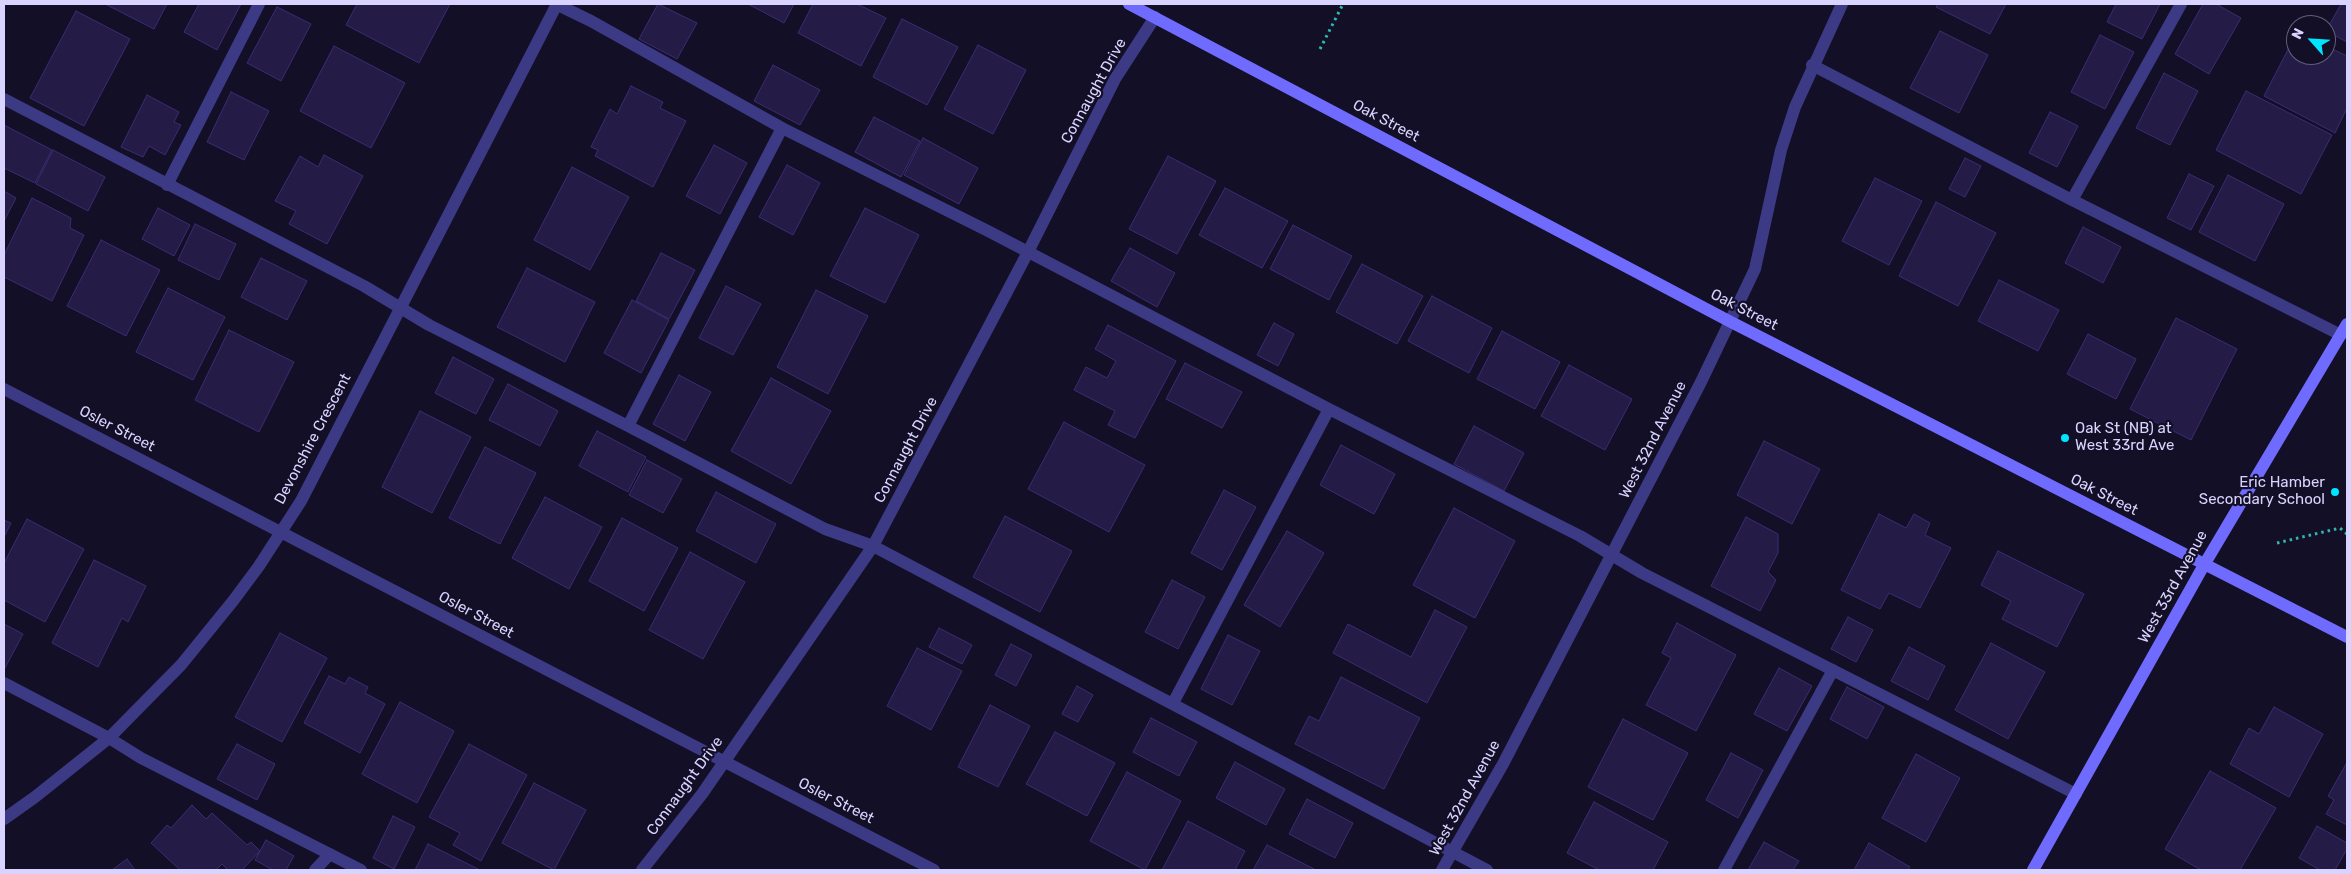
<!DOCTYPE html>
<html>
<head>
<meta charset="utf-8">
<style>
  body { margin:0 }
  #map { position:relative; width:2351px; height:874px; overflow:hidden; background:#130f26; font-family:Rubik,sans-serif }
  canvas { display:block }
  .frame { position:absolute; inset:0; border:5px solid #d9d4ff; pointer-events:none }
  .north { position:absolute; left:2286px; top:15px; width:50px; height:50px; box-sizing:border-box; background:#130f26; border:1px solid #625e7d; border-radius:50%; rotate:296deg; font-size:14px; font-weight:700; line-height:20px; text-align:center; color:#d9d4ff }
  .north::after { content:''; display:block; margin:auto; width:18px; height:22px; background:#00e5ff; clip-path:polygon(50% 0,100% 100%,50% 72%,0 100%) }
</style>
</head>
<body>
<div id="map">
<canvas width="2351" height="874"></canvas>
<div class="frame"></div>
<div class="north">N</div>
</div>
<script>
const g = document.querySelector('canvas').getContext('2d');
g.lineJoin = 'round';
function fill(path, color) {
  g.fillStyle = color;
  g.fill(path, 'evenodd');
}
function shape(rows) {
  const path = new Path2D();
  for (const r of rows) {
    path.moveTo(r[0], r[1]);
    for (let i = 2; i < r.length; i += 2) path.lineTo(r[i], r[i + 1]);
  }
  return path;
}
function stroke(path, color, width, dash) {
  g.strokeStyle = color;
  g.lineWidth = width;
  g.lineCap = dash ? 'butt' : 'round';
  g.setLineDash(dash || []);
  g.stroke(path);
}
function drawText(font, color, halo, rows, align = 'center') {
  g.font = font + ' Rubik,sans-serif';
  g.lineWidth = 4.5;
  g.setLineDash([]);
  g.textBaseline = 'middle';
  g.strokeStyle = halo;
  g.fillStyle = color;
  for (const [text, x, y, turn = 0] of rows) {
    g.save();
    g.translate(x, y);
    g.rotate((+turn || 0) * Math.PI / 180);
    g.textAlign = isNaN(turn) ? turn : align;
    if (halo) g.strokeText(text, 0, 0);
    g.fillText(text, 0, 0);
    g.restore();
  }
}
const building = shape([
  [105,4,167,4,154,29,105,4],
  [199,4,241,4,217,50,184,32,199,4],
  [357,4,450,4,419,63,346,25,357,4],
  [658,4,697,23,677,59,639,39,658,4],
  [748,4,794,4,784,23,748,4],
  [813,4,857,4,886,18,861,66,798,33,813,4],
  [1938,4,2006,4,1990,34,1936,7,1938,4],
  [2116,4,2160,4,2142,39,2107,22,2116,4],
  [2203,4,2216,4,2241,18,2209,74,2175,54,2203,4],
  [2341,4,2347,4,2347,42,2326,31,2341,4],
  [277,7,311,24,281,81,247,63,277,7],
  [76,11,130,39,84,126,30,98,76,11],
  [902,19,958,47,927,105,873,77,902,19],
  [1940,31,1988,55,1959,113,1910,88,1940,31],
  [2296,34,2296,55,2326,55,2326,46,2347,56,2347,108,2335,133,2264,96,2296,34],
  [2100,35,2134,52,2105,109,2071,92,2100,35],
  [978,45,1026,70,993,134,944,109,978,45],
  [334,46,405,83,371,148,300,111,334,46],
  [773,65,820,90,800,125,754,101,773,65],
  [2164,73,2198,91,2170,145,2136,128,2164,73],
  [631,86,663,102,660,108,686,121,653,187,595,156,598,150,591,147,610,109,617,114,631,86],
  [2246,91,2332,135,2301,194,2216,150,2246,91],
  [231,92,269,111,244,160,207,142,231,92],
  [147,95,179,112,174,122,181,125,165,155,149,146,143,157,121,147,147,95],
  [2050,112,2078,126,2057,167,2029,153,2050,112],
  [874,117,920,141,901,177,855,152,874,117],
  [4,125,52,150,35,183,4,168,4,125],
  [923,138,978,168,959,204,904,175,923,138],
  [714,145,747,163,720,214,686,196,714,145],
  [53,150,105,177,88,211,36,184,53,150],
  [324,155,363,176,327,244,289,224,296,211,275,201,300,156,318,167,324,155],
  [1168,156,1216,181,1177,254,1129,229,1168,156],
  [1965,158,1981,166,1965,197,1949,189,1965,158],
  [787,165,820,183,793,235,759,217,787,165],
  [572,167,629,197,590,270,534,240,572,167],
  [2189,174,2214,186,2191,230,2167,218,2189,174],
  [2228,175,2284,204,2255,261,2199,232,2228,175],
  [1875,178,1922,201,1889,265,1842,241,1875,178],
  [1225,188,1288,221,1262,268,1199,235,1225,188],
  [4,191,16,198,4,221,4,191],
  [32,198,71,218,70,228,84,235,52,301,4,277,4,255,32,198],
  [1936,202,1996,233,1958,306,1899,276,1936,202],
  [158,208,190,225,174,256,142,239,158,208],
  [865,208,919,235,885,303,830,276,865,208],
  [195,224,236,244,219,280,178,260,195,224],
  [1293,225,1352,256,1329,300,1270,269,1293,225],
  [2083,227,2121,247,2103,283,2065,263,2083,227],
  [101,240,160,270,126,336,67,306,101,240],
  [1130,248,1175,273,1157,307,1111,281,1130,248],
  [661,253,695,270,669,319,636,301,661,253],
  [261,258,307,281,287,320,241,297,261,258],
  [1362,264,1423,296,1397,344,1336,312,1362,264],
  [527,268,595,302,565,362,497,327,527,268],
  [1999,280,2059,310,2038,351,1978,321,1999,280],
  [726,286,761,304,733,355,699,338,726,286],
  [168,288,225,317,193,380,136,352,168,288],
  [816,290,868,316,828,394,777,367,816,290],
  [1432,296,1492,328,1469,373,1408,341,1432,296],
  [632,300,669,320,641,373,604,353,632,300],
  [2176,318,2237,349,2191,440,2130,409,2176,318],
  [1274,323,1294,334,1278,366,1257,355,1274,323],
  [1108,325,1176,361,1135,438,1108,425,1115,411,1074,390,1086,367,1107,378,1116,361,1095,349,1108,325],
  [229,330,294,362,259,432,195,400,229,330],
  [1502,331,1560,362,1535,409,1477,379,1502,331],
  [2088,334,2136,359,2116,399,2067,374,2088,334],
  [453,357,494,379,476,414,435,393,453,357],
  [1185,363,1242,392,1222,428,1166,399,1185,363],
  [1569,365,1632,399,1605,450,1541,416,1569,365],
  [679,375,711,392,685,441,653,424,679,375],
  [771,378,831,411,791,484,731,451,771,378],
  [508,384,558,411,540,446,489,420,508,384],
  [420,411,471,437,432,513,382,487,420,411],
  [1064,422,1145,465,1109,532,1028,489,1064,422],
  [1474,426,1524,453,1504,491,1454,464,1474,426],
  [597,431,646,457,628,492,579,466,597,431],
  [1764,441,1820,469,1792,524,1737,495,1764,441],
  [1341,445,1395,474,1374,514,1320,485,1341,445],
  [485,447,536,473,500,544,449,518,485,447],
  [647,460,682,479,663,513,629,495,647,460],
  [1224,490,1256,507,1222,570,1191,553,1224,490],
  [716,492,776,524,756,563,696,531,716,492],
  [545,497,602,527,569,589,512,558,545,497],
  [1454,508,1515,541,1475,618,1413,585,1454,508],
  [1879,514,1906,528,1914,514,1930,523,1925,535,1951,548,1920,608,1889,593,1880,609,1841,590,1879,514],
  [1005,516,1072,551,1040,612,973,577,1005,516],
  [1746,517,1778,534,1778,553,1768,572,1776,580,1760,611,1711,586,1746,517],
  [622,518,678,548,644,611,589,581,622,518],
  [27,519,84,549,45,622,4,600,4,563,27,519],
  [4,520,11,523,4,537,4,520],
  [1287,531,1324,553,1280,627,1244,605,1287,531],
  [1998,551,2084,594,2057,647,2002,619,2011,601,1981,585,1998,551],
  [690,552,745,582,703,659,649,630,690,552],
  [94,560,146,586,128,622,122,618,98,667,52,643,94,560],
  [1172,580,1205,597,1178,649,1145,632,1172,580],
  [1435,610,1467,627,1427,703,1333,653,1348,624,1411,657,1435,610],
  [1848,617,1873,630,1856,662,1831,649,1848,617],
  [1677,623,1736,655,1696,731,1646,705,1671,658,1662,653,1677,623],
  [4,624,23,634,5,668,4,667,4,624],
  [939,628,972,645,962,664,929,647,939,628],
  [280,633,327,658,282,742,235,717,280,633],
  [1228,635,1260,651,1232,705,1201,689,1228,635],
  [1991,643,2045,672,2008,739,1955,710,1991,643],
  [1011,644,1032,655,1016,686,995,675,1011,644],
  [1909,647,1945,666,1928,700,1891,681,1909,647],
  [917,648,962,671,931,730,887,706,917,648],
  [1779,668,1812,686,1787,731,1754,714,1779,668],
  [329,676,345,684,349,677,368,687,365,693,385,704,360,753,304,723,329,676],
  [1341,677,1420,718,1384,789,1295,744,1309,716,1319,721,1341,677],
  [1077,686,1093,695,1078,722,1062,714,1077,686],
  [1847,687,1884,707,1867,739,1830,719,1847,687],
  [400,702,454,731,417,803,362,774,400,702],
  [990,705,1030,726,998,787,958,767,990,705],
  [2274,707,2323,734,2289,797,2230,764,2249,728,2259,734,2274,707],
  [1151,718,1197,742,1179,776,1133,752,1151,718],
  [1623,719,1688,753,1653,820,1588,787,1623,719],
  [1055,732,1115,763,1087,816,1026,784,1055,732],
  [237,744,275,764,257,800,217,779,237,744],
  [469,744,527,775,481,861,453,845,460,833,429,817,469,744],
  [1731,753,1763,770,1738,818,1706,800,1731,753],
  [1916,754,1960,778,1926,842,1882,818,1916,754],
  [1235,762,1285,789,1266,825,1216,798,1235,762],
  [2346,764,2347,765,2347,825,2326,814,2334,800,2328,796,2346,764],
  [2210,771,2276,808,2240,870,2201,870,2165,849,2210,771],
  [1127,772,1181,801,1145,870,1090,841,1127,772],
  [534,783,586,810,554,870,502,843,534,783],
  [1307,799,1353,823,1335,858,1289,834,1307,799],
  [1594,802,1668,842,1653,870,1599,870,1567,853,1594,802],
  [192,805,206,819,212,813,247,845,251,842,260,851,242,870,228,870,222,864,216,870,180,870,151,843,167,825,171,828,192,805],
  [393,816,415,827,394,869,373,858,393,816],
  [1188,821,1245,851,1235,870,1162,870,1188,821],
  [2317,826,2347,843,2347,849,2335,870,2320,870,2299,858,2317,826],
  [266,840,294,856,286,870,273,870,255,860,266,840],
  [1764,842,1799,861,1793,870,1748,870,1764,842],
  [1869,843,1910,867,1908,870,1854,870,1869,843],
  [428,844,478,869,478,870,415,870,428,844],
  [1267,845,1316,870,1253,870,1267,845],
  [127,859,135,870,112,870,127,859]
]);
fill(building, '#241b47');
stroke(building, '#3b2d73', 1);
stroke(shape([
  [1320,49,1343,4],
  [2277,543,2340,528,2347,534]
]), '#2fb8b0', 3, [2.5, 4]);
stroke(shape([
  [556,4,591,21,782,128,988,231,1329,409,1580,536,1642,573,2076,794],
  [1812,65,2072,200,2341,335],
  [4,99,364,286,429,325,628,426,825,529,873,546,1487,870],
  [167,185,259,4],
  [2072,200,2181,4],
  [628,426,782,128],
  [4,683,109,738,141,758,361,870],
  [1173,703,1329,409],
  [315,870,330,854],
  [1724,870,1833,670]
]), '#3d3a85', 12);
stroke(shape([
  [4,389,934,870],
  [4,819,35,797,109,738,181,665,233,601,259,566,301,501,557,4],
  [642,870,702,794,873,546,1028,252,1115,79,1155,17],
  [1442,870,1503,764,1701,382,1755,269,1781,150,1795,107,1842,4]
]), '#3d3a85', 12);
stroke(shape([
  [1129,4,1729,321,2347,637],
  [2033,870,2204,565,2347,324]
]), '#6f6bff', 12);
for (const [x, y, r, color] of [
  [2065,438,5,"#00e5ff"],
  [2335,492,5,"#00e5ff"]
]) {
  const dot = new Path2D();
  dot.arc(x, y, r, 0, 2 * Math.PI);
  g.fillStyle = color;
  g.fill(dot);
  stroke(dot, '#130f26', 2);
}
drawText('15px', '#d9d4ff', '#130f26', [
  ["Connaught Drive",1094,91,-61],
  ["Oak Street",1386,121,28],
  ["Oak Street",1744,310,27],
  ["Osler Street",117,429,27],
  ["Devonshire Crescent",313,439,-62],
  ["West 32nd Avenue",1653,440,-63],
  ["Connaught Drive",906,450,-62],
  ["Oak Street",2104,495,27],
  ["West 33rd Avenue",2173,587,-61],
  ["Osler Street",476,615,28],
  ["Connaught Drive",685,786,-54],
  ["West 32nd Avenue",1465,798,-61],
  ["Osler Street",836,801,27]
]);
drawText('15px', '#d9d4ff', '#130f26', [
  ["Oak St (NB) at",2075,429],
  ["West 33rd Ave",2075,446],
  ["Eric Hamber",2325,483,"right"],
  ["Secondary School",2325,500,"right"]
], 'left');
</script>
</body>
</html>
